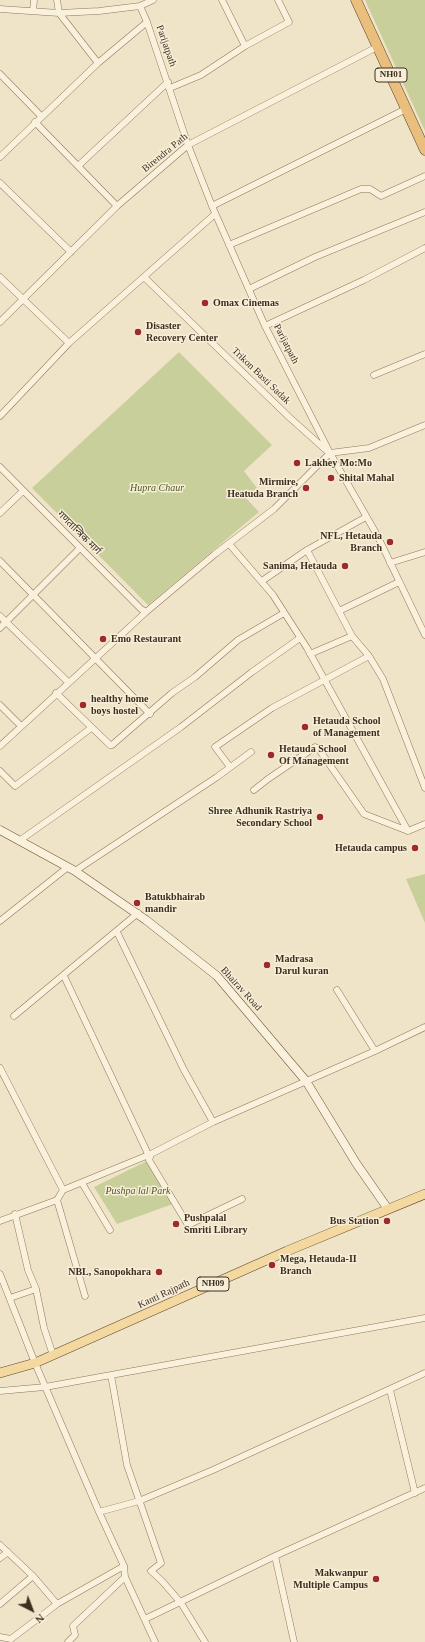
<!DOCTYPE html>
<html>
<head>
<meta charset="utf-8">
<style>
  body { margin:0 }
  #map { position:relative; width:425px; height:1642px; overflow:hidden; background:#f0e4c8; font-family:"Times New Roman",serif }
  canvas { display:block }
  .north { position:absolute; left:12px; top:1590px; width:40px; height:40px; -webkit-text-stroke:3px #f7eed8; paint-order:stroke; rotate:138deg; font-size:11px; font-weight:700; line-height:16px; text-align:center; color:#3d2e20 }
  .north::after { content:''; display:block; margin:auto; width:14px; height:18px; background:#3d2e20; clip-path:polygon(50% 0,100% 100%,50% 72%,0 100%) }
</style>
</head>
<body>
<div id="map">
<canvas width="425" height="1642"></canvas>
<div class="north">N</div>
</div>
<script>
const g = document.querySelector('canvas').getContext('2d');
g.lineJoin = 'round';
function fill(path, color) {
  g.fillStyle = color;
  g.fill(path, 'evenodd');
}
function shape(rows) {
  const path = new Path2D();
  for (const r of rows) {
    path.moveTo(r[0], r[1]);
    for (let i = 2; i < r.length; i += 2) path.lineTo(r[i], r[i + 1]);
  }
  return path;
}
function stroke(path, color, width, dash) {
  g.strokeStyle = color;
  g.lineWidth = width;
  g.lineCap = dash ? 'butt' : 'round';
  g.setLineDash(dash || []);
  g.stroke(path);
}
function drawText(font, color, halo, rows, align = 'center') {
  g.font = font + ' "Times New Roman","Noto Sans Devanagari",serif';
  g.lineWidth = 3;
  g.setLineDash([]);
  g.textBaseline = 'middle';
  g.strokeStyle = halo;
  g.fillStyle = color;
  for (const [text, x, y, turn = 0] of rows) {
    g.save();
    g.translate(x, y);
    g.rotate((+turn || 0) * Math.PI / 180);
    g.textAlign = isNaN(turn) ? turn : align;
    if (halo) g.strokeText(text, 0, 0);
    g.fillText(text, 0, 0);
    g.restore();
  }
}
fill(shape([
  [365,0,425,0,425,131],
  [179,352,272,445,244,471,257,488,246,498,259,512,148,605,32,488],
  [425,874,425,923,406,879],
  [149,1160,173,1204,117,1224,94,1187]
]), '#c9cf9b');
const minor = shape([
  [57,0,59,13,98,63],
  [222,0,245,46,289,22,278,0],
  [140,6,147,22,188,145,212,206,265,326,330,453,377,535,425,635],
  [0,9,59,13,99,11,140,6,153,0],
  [33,11,34,0],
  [0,74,41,116],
  [170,88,201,75,245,46],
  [35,122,117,206],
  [0,157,98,63,147,22],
  [79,165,168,82],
  [0,183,71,252],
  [212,206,406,109],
  [229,245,361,189,370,189,381,196,425,176],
  [0,277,69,343],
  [145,278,289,417,327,451],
  [249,289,315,257,425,212],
  [0,322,117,206,188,145,377,47],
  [265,326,364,280,425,248],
  [374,375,425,354],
  [0,416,69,343,215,214],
  [0,467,141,609,146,612],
  [0,513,23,491],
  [230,545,273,595,307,648,408,831],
  [307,550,352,636,369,656,383,679,425,788],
  [0,561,150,714],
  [390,563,425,552],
  [262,581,307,550,366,517],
  [339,611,399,582],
  [0,616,68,682],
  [0,628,80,548],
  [310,654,352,636],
  [56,693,110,745,112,745,172,693,195,677,238,640,284,613],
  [0,705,21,726],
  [0,746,146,612,215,554,274,509,330,453,369,448,425,425],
  [230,767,215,747,272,708,369,656],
  [0,771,15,786,91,728],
  [254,790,268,779,315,747,318,748,364,814,408,831,425,824],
  [19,841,181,727,252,672,300,638],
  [75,871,217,777,251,752],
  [0,921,68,867],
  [117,932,184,1070,213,1122],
  [64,976,148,1154],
  [337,990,375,1051],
  [14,1016,138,913],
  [0,1068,63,1190],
  [151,1154,149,1160,188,1225,242,1199],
  [82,1183,110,1230],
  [57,1200,85,1296],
  [15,1214,28,1270,36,1289,44,1328,53,1355],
  [0,1221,57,1200,63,1190,151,1154,213,1122,375,1051,425,1027],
  [0,1274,35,1363,99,1512,124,1566,125,1577,155,1642],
  [10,1298,36,1289],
  [111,1375,127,1465,161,1563,151,1571,162,1581,181,1603,205,1642],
  [390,1390,415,1493],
  [0,1391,45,1387,425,1318],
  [99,1512,139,1501,213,1470,425,1373],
  [0,1545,33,1576],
  [275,1556,294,1642],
  [0,1558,8,1552],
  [0,1604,33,1576,57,1604],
  [145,1619,275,1556,425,1488],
  [0,1637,11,1639,57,1604,124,1566],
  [68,1642,75,1635,73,1626,125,1577]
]);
const secondary = shape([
  [0,830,75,871,146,920,217,976,306,1081,356,1163,388,1209]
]);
const primary = shape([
  [0,1373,35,1363,287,1251,425,1194]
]);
const trunk = shape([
  [356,0,425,150]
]);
stroke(minor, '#8d765c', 7);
stroke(secondary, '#6f573f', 9);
stroke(primary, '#5b4430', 10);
stroke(trunk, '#5b4430', 11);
stroke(minor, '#faf1dc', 6);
stroke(secondary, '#faf1dc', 8);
stroke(primary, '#f3d9a0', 9);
stroke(trunk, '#eabe7c', 10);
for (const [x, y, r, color] of [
  [205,303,4,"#9e2a2b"],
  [138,332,4,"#9e2a2b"],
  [297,463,4,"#9e2a2b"],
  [331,478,4,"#9e2a2b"],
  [306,488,4,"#9e2a2b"],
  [390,542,4,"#9e2a2b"],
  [345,566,4,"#9e2a2b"],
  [103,639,4,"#9e2a2b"],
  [83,705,4,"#9e2a2b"],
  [305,727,4,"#9e2a2b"],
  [271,755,4,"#9e2a2b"],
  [320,817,4,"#9e2a2b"],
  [415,848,4,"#9e2a2b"],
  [137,903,4,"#9e2a2b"],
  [267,965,4,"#9e2a2b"],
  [387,1221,4,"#9e2a2b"],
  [176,1224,4,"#9e2a2b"],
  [272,1265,4,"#9e2a2b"],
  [159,1272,4,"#9e2a2b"],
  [376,1579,4,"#9e2a2b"]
]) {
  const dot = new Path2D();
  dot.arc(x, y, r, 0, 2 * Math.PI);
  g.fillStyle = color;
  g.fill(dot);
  stroke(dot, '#f7eed8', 1.5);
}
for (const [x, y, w] of [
  [391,75,32],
  [213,1284,32]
]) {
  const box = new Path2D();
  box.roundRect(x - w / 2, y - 7, w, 14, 3);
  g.fillStyle = '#f7eed8';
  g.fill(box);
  stroke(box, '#3d2e20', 1);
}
drawText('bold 9px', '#3d2e20', null, [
  ["NH01",391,75],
  ["NH09",213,1284]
]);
drawText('10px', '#3d2e20', '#f7eed8', [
  ["Parijatpath",166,46,71],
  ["Birendra Path",165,153,-39],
  ["Parijatpath",286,344,63],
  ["Trikon Basti Sadak",261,376,44],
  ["गणतान्त्रिक मार्ग",79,533,45],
  ["Bhairav Road",241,989,48],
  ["Kanti Rajpath",164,1294,-25]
]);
drawText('bold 10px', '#3d2e20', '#f7eed8', [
  ["Omax Cinemas",213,303],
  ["Disaster",146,326],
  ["Recovery Center",146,338],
  ["Lakhey Mo:Mo",305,463],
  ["Shital Mahal",339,478],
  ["Mirmire,",298,482,"right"],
  ["Heatuda Branch",298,494,"right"],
  ["NFL, Hetauda",382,536,"right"],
  ["Branch",382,548,"right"],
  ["Sanima, Hetauda",337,566,"right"],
  ["Emo Restaurant",111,639],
  ["healthy home",91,699],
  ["boys hostel",91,711],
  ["Hetauda School",313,721],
  ["of Management",313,733],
  ["Hetauda School",279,749],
  ["Of Management",279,761],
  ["Shree Adhunik Rastriya",312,811,"right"],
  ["Secondary School",312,823,"right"],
  ["Hetauda campus",407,848,"right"],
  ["Batukbhairab",145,897],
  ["mandir",145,909],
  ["Madrasa",275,959],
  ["Darul kuran",275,971],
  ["Pushpalal",184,1218],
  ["Smriti Library",184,1230],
  ["Bus Station",379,1221,"right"],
  ["Mega, Hetauda-II",280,1259],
  ["Branch",280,1271],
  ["NBL, Sanopokhara",151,1272,"right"],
  ["Makwanpur",368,1573,"right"],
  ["Multiple Campus",368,1585,"right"]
], 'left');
drawText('italic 10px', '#4d5a26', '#f7eed8', [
  ["Hupra Chaur",157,488],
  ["Pushpa lal Park",138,1191]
]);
</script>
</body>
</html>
